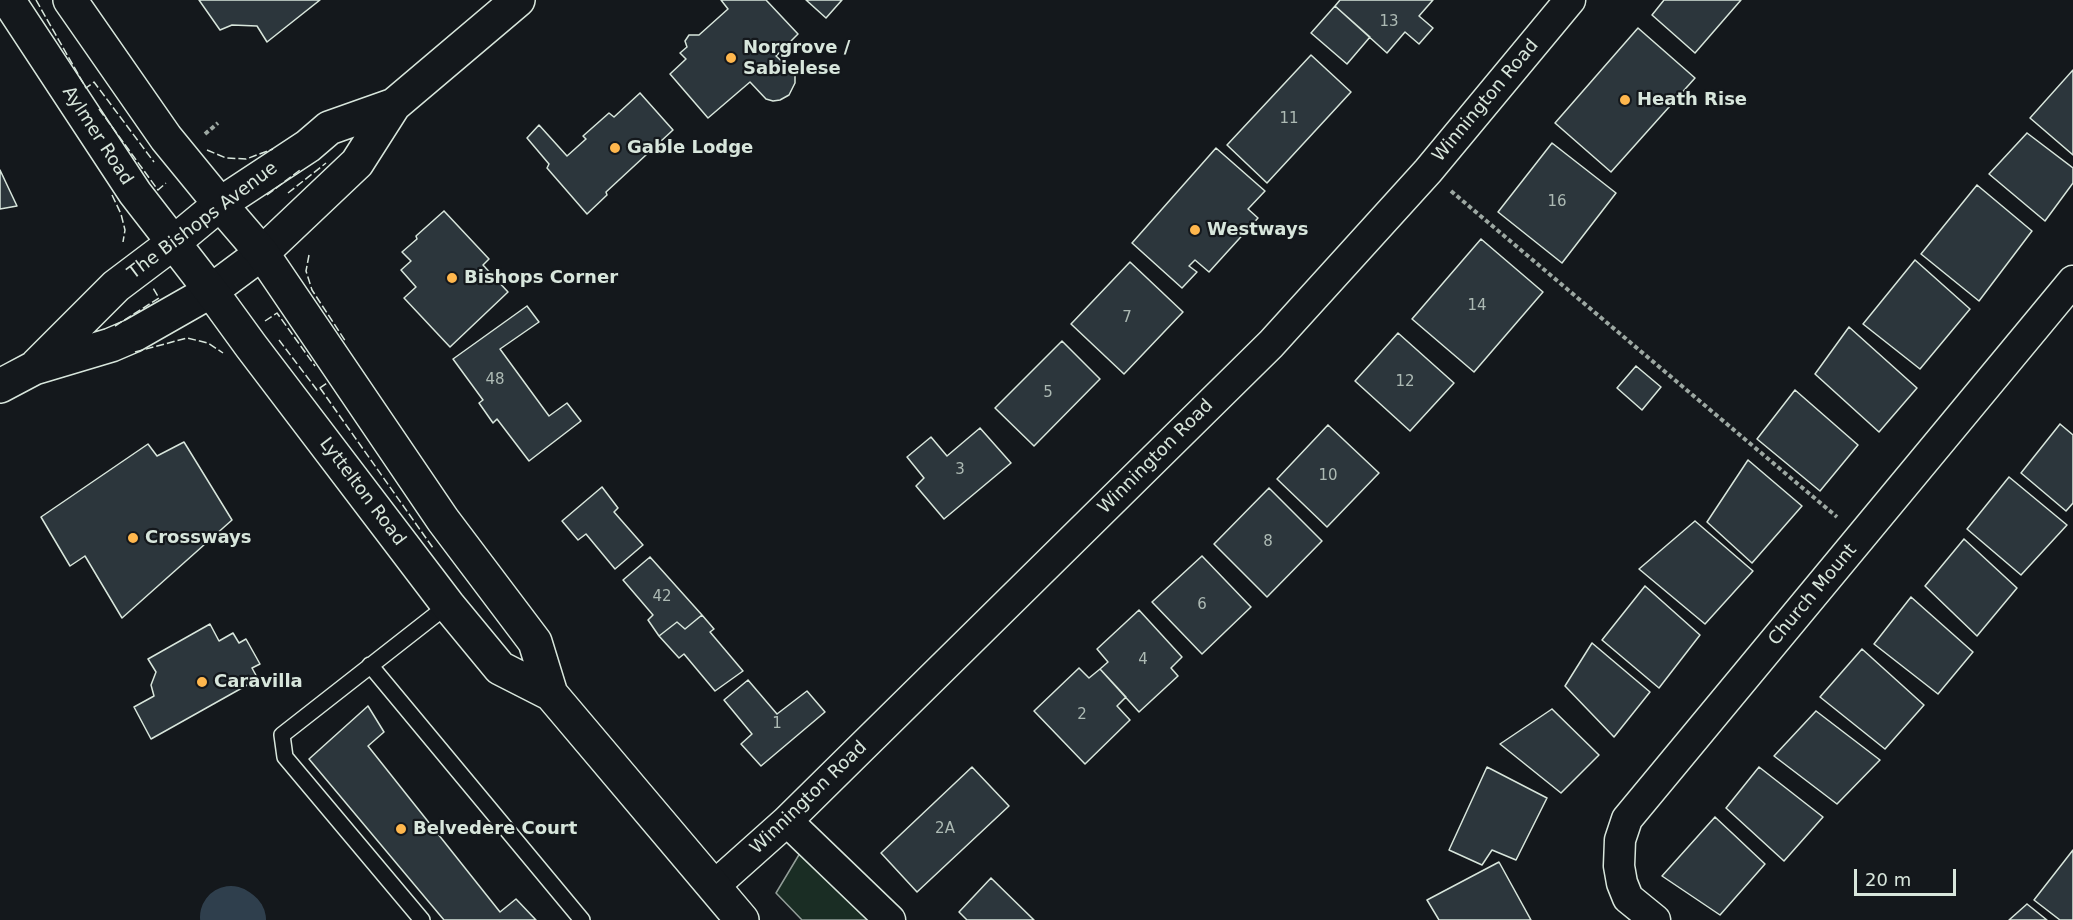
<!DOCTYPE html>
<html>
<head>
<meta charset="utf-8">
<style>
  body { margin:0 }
  #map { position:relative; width:2073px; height:920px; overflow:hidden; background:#14181c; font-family:"DejaVu Sans",sans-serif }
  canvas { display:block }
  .scale { position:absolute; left:1854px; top:869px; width:102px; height:27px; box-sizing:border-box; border:3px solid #d8e6dc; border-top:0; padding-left:8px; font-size:18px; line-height:21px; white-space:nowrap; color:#d8e6dc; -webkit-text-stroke:4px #14181c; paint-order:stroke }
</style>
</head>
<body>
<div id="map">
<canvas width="2073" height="920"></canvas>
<div class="scale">20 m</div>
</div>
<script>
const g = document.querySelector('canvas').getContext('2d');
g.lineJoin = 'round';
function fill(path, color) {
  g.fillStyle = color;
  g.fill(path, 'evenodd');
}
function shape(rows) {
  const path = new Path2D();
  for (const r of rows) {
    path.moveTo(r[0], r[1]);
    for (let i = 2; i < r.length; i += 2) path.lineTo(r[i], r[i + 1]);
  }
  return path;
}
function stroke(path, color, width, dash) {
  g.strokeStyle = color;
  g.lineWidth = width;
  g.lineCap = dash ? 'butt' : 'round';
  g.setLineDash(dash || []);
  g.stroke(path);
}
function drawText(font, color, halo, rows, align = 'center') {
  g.font = font + ' "DejaVu Sans",sans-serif';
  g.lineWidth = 4.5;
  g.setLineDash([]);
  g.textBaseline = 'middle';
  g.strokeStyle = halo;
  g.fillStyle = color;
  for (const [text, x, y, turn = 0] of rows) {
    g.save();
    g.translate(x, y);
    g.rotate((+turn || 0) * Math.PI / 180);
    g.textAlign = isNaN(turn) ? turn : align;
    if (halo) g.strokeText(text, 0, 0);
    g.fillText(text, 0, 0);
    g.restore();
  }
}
const green = shape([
  [800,853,869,920,802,920,776,893,800,853]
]);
fill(green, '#1a2d24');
stroke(green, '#939e99', 1.5);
stroke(shape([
  [231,917,235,920]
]), '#2f3f4d', 62);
const building = shape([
  [199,0,320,0,267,42,257,26,232,25,220,30,199,0],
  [721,0,766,0,798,34,776,56,792,71,795,76,795,83,789,95,780,100,773,101,766,99,750,82,708,118,670,74,686,59,680,53,687,47,685,41,689,35,699,35,728,9,721,0],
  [806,0,842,0,826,18,806,0],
  [1340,0,1433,0,1419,16,1433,28,1419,44,1405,32,1387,53,1335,6,1340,0],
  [1664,0,1741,0,1695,53,1652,15,1664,0],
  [1335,6,1370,37,1347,64,1311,33,1335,6],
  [1638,28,1695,78,1611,172,1555,123,1638,28],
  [1311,55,1351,92,1267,183,1227,145,1311,55],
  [2073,70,2073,155,2030,118,2073,70],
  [640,93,673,130,606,192,607,195,587,214,547,168,549,164,527,138,539,125,567,156,586,139,583,136,609,113,614,117,640,93],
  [2027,133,2073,168,2073,183,2045,221,1989,174,2027,133],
  [1552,143,1616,193,1562,263,1498,212,1552,143],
  [1216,148,1265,191,1248,209,1258,218,1209,272,1195,260,1189,266,1197,272,1182,288,1132,243,1216,148],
  [0,170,17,206,0,209,0,170],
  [1977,185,2032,231,1979,301,1921,254,1977,185],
  [444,211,489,259,483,265,508,292,450,347,404,298,416,287,401,270,411,261,402,252,417,239,416,236,444,211],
  [1481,239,1543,292,1474,372,1412,319,1481,239],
  [1915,260,1970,309,1920,369,1863,324,1915,260],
  [1130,262,1183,312,1124,374,1071,324,1130,262],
  [527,306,539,322,500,349,549,416,567,403,581,421,529,461,497,419,493,423,479,403,483,400,453,359,527,306],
  [1849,327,1917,388,1879,432,1815,374,1849,327],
  [1398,333,1454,383,1410,431,1355,381,1398,333],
  [1062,341,1100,379,1034,446,995,408,1062,341],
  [1636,366,1661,387,1642,410,1617,388,1636,366],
  [1795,390,1858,445,1820,491,1757,439,1795,390],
  [2060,424,2073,435,2073,503,2066,511,2021,473,2060,424],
  [1328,425,1379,473,1327,527,1277,479,1328,425],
  [980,428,1011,463,944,519,916,486,924,478,907,457,931,437,947,456,980,428],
  [184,442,232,520,122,618,85,556,70,566,41,517,148,444,157,456,184,442],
  [1748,460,1802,506,1752,563,1707,522,1748,460],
  [2009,477,2067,525,2021,575,1967,529,2009,477],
  [602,487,618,508,614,512,643,545,615,569,586,534,578,540,562,521,602,487],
  [1269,488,1322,541,1267,597,1214,544,1269,488],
  [1695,521,1753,571,1705,624,1639,569,1695,521],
  [1964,539,2017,588,1977,636,1925,586,1964,539],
  [1202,556,1251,607,1202,654,1152,602,1202,556],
  [650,557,702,615,685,629,677,622,659,636,648,620,653,615,623,580,650,557],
  [1645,586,1700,635,1659,688,1602,640,1645,586],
  [1911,597,1973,652,1938,694,1874,644,1911,597],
  [1139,610,1182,657,1171,668,1178,676,1139,712,1100,669,1108,662,1097,649,1139,610],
  [702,615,714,629,710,632,743,671,715,691,684,654,679,658,659,636,677,622,685,629,702,615],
  [210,624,219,641,233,633,239,643,246,639,260,664,252,668,258,679,151,739,134,707,154,696,151,685,156,672,148,659,210,624],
  [1592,643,1650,692,1614,737,1565,686,1592,643],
  [1862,649,1924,705,1885,749,1820,697,1862,649],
  [1079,668,1089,678,1100,669,1126,697,1117,706,1130,720,1085,764,1034,711,1079,668],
  [748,680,777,714,807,691,825,712,761,766,741,744,752,734,724,700,748,680],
  [368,706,384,732,368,746,500,912,516,899,536,920,444,920,309,759,368,706],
  [1552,709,1599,755,1561,793,1500,744,1552,709],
  [1816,711,1880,760,1837,804,1774,756,1816,711],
  [972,767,1009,806,917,892,881,853,972,767],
  [1487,767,1547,798,1516,860,1492,850,1482,865,1449,850,1487,767],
  [1759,767,1823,817,1784,861,1726,808,1759,767],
  [1715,817,1765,864,1720,915,1662,876,1715,817],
  [2073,850,2073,920,2060,920,2034,900,2073,850],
  [1499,862,1531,920,1439,920,1427,900,1499,862],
  [991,878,1034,920,967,920,959,912,991,878],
  [2027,904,2047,920,2009,920,2027,904]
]);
fill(building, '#2c363c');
stroke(building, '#d8e6dc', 1.5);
const service = shape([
  [370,665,582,920],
  [422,920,285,757,282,735,448,605]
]);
const minor = shape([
  [787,821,890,920],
  [713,887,787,821,1271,344,1428,171,1570,0],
  [1655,920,1628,898,1622,883,1619,866,1620,840,1627,819,2073,281]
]);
const tertiary = shape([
  [37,365,116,286,173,243,220,204,308,146,329,128,394,105],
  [0,386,34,368,111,345,132,336,211,291,262,253,357,163,394,105,518,0]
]);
const trunk = shape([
  [8,0,135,193,211,291,251,346,448,605,500,668,551,694,742,920],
  [70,0,166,138,220,204,262,253,443,520,535,642,551,694]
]);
stroke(service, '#d8e6dc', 18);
stroke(minor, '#d8e6dc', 33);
stroke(tertiary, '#d8e6dc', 36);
stroke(trunk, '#d8e6dc', 36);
stroke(shape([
  [205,134,218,123],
  [1451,191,1837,517]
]), '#9da8a2', 4, [4.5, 3]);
stroke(service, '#14181c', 15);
stroke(minor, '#14181c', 30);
stroke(tertiary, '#14181c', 33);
stroke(trunk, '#14181c', 33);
stroke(shape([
  [36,0,86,88,94,82,154,162],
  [99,109,158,190,166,183],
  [207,150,226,158,246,159,273,149],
  [288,193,326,163],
  [112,195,121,214,125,230,123,242],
  [267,195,300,170],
  [309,255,306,271,312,290,346,342],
  [265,321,277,313,315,366],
  [115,326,159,298,153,288],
  [279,340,317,390,327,383],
  [135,352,187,338,208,343,223,353],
  [320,388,433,548]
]), '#d8e6dc', 1.5, [8, 3]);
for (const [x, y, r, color] of [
  [731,58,6,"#ffb74d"],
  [1625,100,6,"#ffb74d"],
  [615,148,6,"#ffb74d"],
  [1195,230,6,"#ffb74d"],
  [452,278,6,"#ffb74d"],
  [133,538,6,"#ffb74d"],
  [202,682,6,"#ffb74d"],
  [401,829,6,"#ffb74d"]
]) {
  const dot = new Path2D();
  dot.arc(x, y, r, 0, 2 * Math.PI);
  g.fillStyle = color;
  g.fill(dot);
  stroke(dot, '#14181c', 2);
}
drawText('15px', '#adbab4', null, [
  ["13",1389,22],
  ["11",1289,119],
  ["16",1557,202],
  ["14",1477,306],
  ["7",1127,318],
  ["48",495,380],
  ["12",1405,382],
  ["5",1048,393],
  ["3",960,470],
  ["10",1328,476],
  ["8",1268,542],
  ["42",662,597],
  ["6",1202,605],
  ["4",1143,660],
  ["2",1082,715],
  ["1",777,724],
  ["2A",945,829]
]);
drawText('bold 18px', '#d8e6dc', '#14181c', [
  ["Norgrove /",743,48],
  ["Sabielese",743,69],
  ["Heath Rise",1637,100],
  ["Gable Lodge",627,148],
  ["Westways",1207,230],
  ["Bishops Corner",464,278],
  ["Crossways",145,538],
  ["Caravilla",214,682],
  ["Belvedere Court",413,829]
], 'left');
drawText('18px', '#d8e6dc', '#14181c', [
  ["Winnington Road",1486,101,-50],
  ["Aylmer Road",97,136,57],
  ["The Bishops Avenue",203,221,-37],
  ["Winnington Road",1156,457,-45],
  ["Lyttelton Road",362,492,53],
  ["Church Mount",1813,595,-50],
  ["Winnington Road",809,798,-44]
]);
</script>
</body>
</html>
